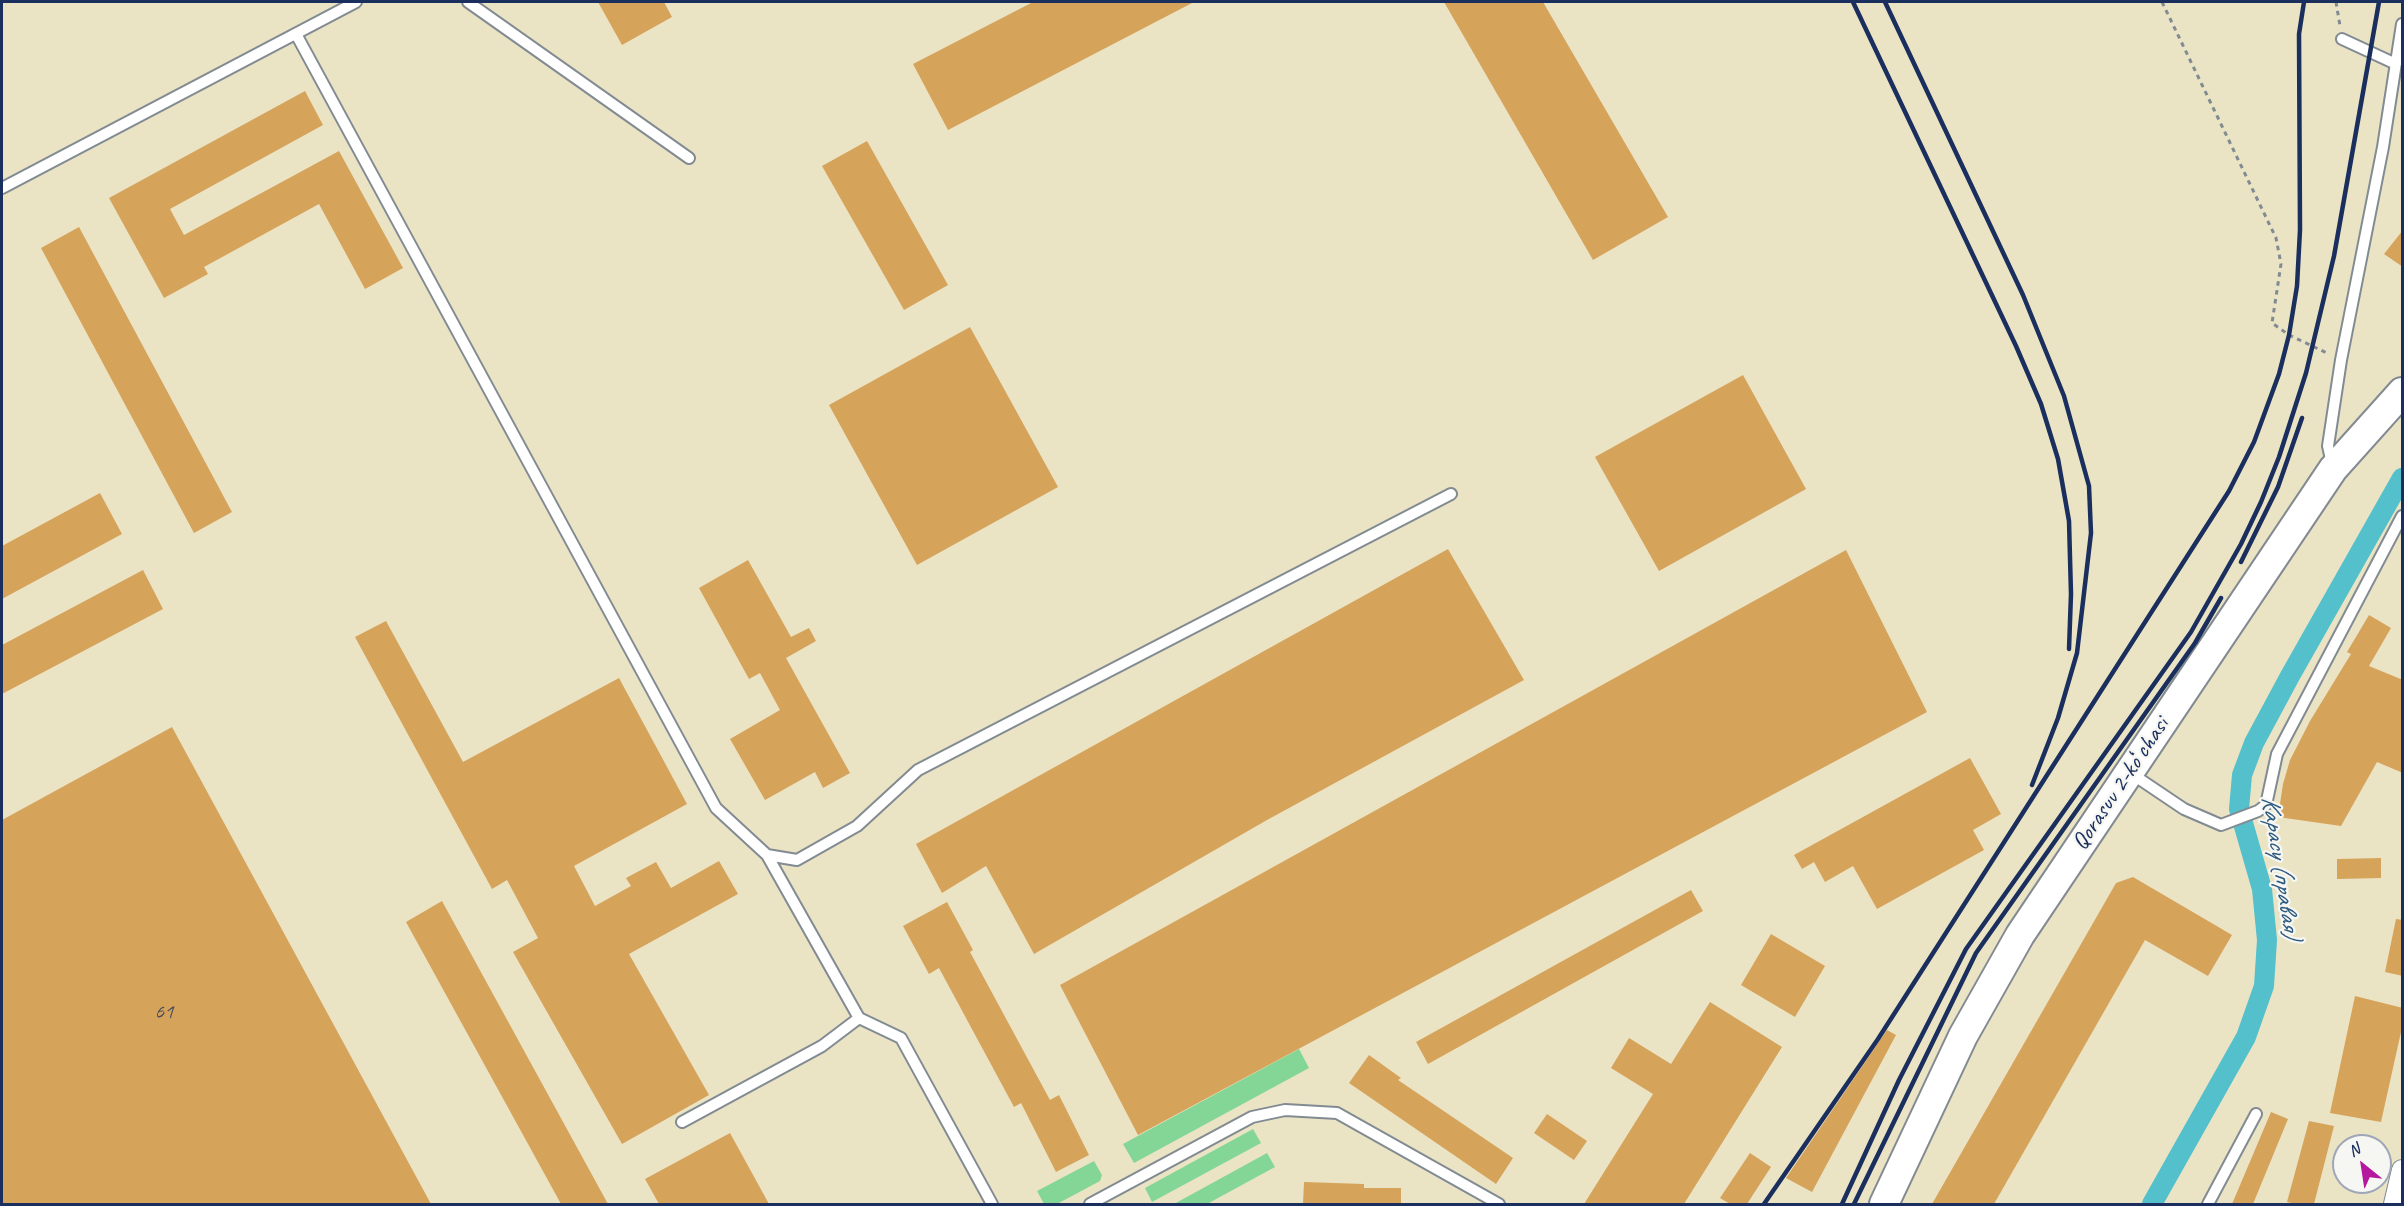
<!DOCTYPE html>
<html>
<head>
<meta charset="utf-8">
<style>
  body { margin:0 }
  #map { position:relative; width:2404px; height:1206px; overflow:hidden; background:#eae4c5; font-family:Caveat,sans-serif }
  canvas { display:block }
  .frame { position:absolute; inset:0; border:3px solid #1b2f5e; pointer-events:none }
  .north { position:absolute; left:2332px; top:1134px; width:60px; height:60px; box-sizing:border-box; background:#f6f6f2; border:2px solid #9ea6b7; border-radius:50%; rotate:330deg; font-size:16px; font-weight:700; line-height:24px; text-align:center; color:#1b2f5e }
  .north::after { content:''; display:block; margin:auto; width:21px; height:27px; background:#b5179e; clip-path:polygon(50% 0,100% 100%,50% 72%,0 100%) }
</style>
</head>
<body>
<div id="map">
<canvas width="2404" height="1206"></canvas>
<div class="frame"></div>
<div class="north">N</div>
</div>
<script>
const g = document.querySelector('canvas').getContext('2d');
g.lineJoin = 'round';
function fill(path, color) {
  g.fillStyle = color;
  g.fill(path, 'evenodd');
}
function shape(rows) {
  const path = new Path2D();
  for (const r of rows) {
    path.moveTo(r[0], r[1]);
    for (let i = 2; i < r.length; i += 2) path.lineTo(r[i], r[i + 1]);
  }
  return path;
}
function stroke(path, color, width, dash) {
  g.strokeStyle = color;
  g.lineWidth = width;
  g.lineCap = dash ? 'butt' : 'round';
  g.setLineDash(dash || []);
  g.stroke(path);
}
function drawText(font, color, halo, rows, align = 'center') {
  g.font = font + ' Caveat,sans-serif';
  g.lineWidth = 4.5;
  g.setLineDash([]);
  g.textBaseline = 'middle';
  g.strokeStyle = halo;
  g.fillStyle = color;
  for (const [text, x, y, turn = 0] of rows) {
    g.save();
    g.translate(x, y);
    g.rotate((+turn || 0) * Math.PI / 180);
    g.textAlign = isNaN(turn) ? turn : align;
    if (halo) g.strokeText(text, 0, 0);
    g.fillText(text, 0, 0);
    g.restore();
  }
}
fill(shape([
  [1299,1049,1309,1068,1134,1163,1123,1144],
  [1253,1129,1261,1143,1152,1202,1145,1188],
  [1267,1153,1275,1167,1207,1204,1174,1204],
  [1094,1161,1102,1175,1100,1181,1057,1204,1044,1204,1037,1191]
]), '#84d697');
stroke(shape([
  [2152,1204,2246,1037,2264,986,2267,940,2262,889,2239,809,2242,775,2254,743,2290,676,2402,478]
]), '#53c0cc', 20);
fill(shape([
  [598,2,664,2,672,17,622,45],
  [1033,2,1194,2,948,130,913,64],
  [1444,2,1543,2,1668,217,1593,260],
  [305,91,323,125,170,209,184,235,339,151,403,268,365,289,319,204,204,267,208,274,164,298,109,198],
  [867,141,948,285,904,310,822,166],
  [79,227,232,512,194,533,41,248],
  [2403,230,2403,267,2384,254],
  [970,327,1058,487,917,565,829,405],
  [1743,375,1806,489,1659,571,1595,457],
  [100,493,122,534,2,599,2,546],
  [1448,549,1524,680,1267,820,1034,954,986,866,942,893,916,844],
  [1846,550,1927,712,1138,1135,1060,985],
  [748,560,791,637,809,628,816,641,786,658,850,773,823,788,815,772,765,800,730,739,780,710,760,673,749,679,699,588],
  [143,570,163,609,2,694,2,645],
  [2369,615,2391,628,2369,666,2403,680,2403,773,2377,762,2341,826,2278,817,2283,784,2290,760,2310,721,2351,654,2347,652],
  [386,621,463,762,619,678,687,804,574,866,595,906,631,886,626,878,656,862,671,888,719,861,738,894,629,954,709,1095,622,1144,513,952,538,938,507,880,492,889,355,637],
  [172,727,431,1204,2,1204,2,820],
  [1970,758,2001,814,1973,830,1984,850,1877,909,1853,866,1825,882,1814,862,1802,869,1794,855],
  [2381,858,2381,878,2337,879,2337,859],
  [2133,877,2232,935,2208,976,2145,940,1994,1204,1932,1204,2116,883],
  [1691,890,1703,911,1428,1064,1416,1042],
  [442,901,608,1204,561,1204,406,922],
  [947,902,973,950,970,952,1050,1100,1059,1095,1089,1155,1056,1172,1021,1103,1014,1107,939,968,929,974,903,926],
  [2396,919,2403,920,2403,976,2385,972],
  [1771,934,1825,966,1795,1017,1741,985],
  [2355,996,2403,1008,2403,1023,2381,1122,2330,1113],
  [1710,1002,1782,1047,1684,1204,1584,1204,1653,1094,1611,1068,1629,1038,1671,1064],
  [1887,1030,1896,1035,1812,1192,1786,1178],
  [1369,1055,1401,1078,1398,1080,1513,1158,1496,1184,1349,1083],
  [2271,1112,2288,1119,2253,1204,2232,1204],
  [1547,1114,1587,1141,1574,1160,1534,1133],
  [2309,1121,2334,1126,2314,1204,2296,1204,2287,1202],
  [730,1133,769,1204,659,1204,645,1179],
  [1750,1153,1771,1167,1747,1204,1730,1204,1720,1198],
  [1304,1182,1364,1184,1364,1188,1401,1188,1401,1204,1303,1204]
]), '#d6a35b');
const lane = shape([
  [468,2,689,158],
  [296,34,716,808,767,855,797,860,857,826,918,770,1451,494],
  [2342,39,2396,64],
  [2,188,356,2],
  [2332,464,2328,446,2341,360,2383,147,2402,24],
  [2129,772,2184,809,2221,825,2258,811,2266,805,2277,754,2402,516],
  [859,1018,901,1038,992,1204],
  [682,1122,822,1046,859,1018,767,855],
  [1090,1204,1252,1117,1285,1110,1337,1113,1499,1204],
  [2208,1204,2256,1114]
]);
const street = shape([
  [2394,1204,2402,1170]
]);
const secondary = shape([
  [1884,1204,1963,1036,2020,935,2333,469,2402,392]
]);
stroke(lane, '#828a92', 14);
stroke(street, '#828a92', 22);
stroke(secondary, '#828a92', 32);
stroke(shape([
  [2162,2,2276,238,2281,264,2272,323,2289,335,2329,354],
  [2336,2,2340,26]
]), '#828a92', 3, [4.5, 4.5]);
stroke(lane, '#fff', 10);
stroke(street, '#fff', 20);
stroke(secondary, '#fff', 28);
stroke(shape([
  [1853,2,2016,346,2041,404,2058,459,2069,521,2071,594,2069,649],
  [1885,2,2023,295,2064,396,2089,486,2091,533,2077,653,2058,718,2032,785],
  [2241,562,2278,487,2302,418],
  [1764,1204,1878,1039,2229,491,2254,442,2279,374,2289,335,2297,286,2300,230,2299,34,2304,2],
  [1842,1204,1899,1080,1966,949,2191,632,2241,544,2261,502,2279,457,2306,373,2334,256,2379,2],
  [1854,1204,1976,953,2195,643,2221,598]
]), '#1b2f5e', 4.5);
drawText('21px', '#4a4c5d', null, [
  ["61",164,1012]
]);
drawText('24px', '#1b2f5e', '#f6f6f2', [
  ["Qorasuv 2-koʻchasi",2121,784,-56]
]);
drawText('italic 26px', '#2c5a7f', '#f6f6f2', [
  ["Карасу (правая)",2280,867,81]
]);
</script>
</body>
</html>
